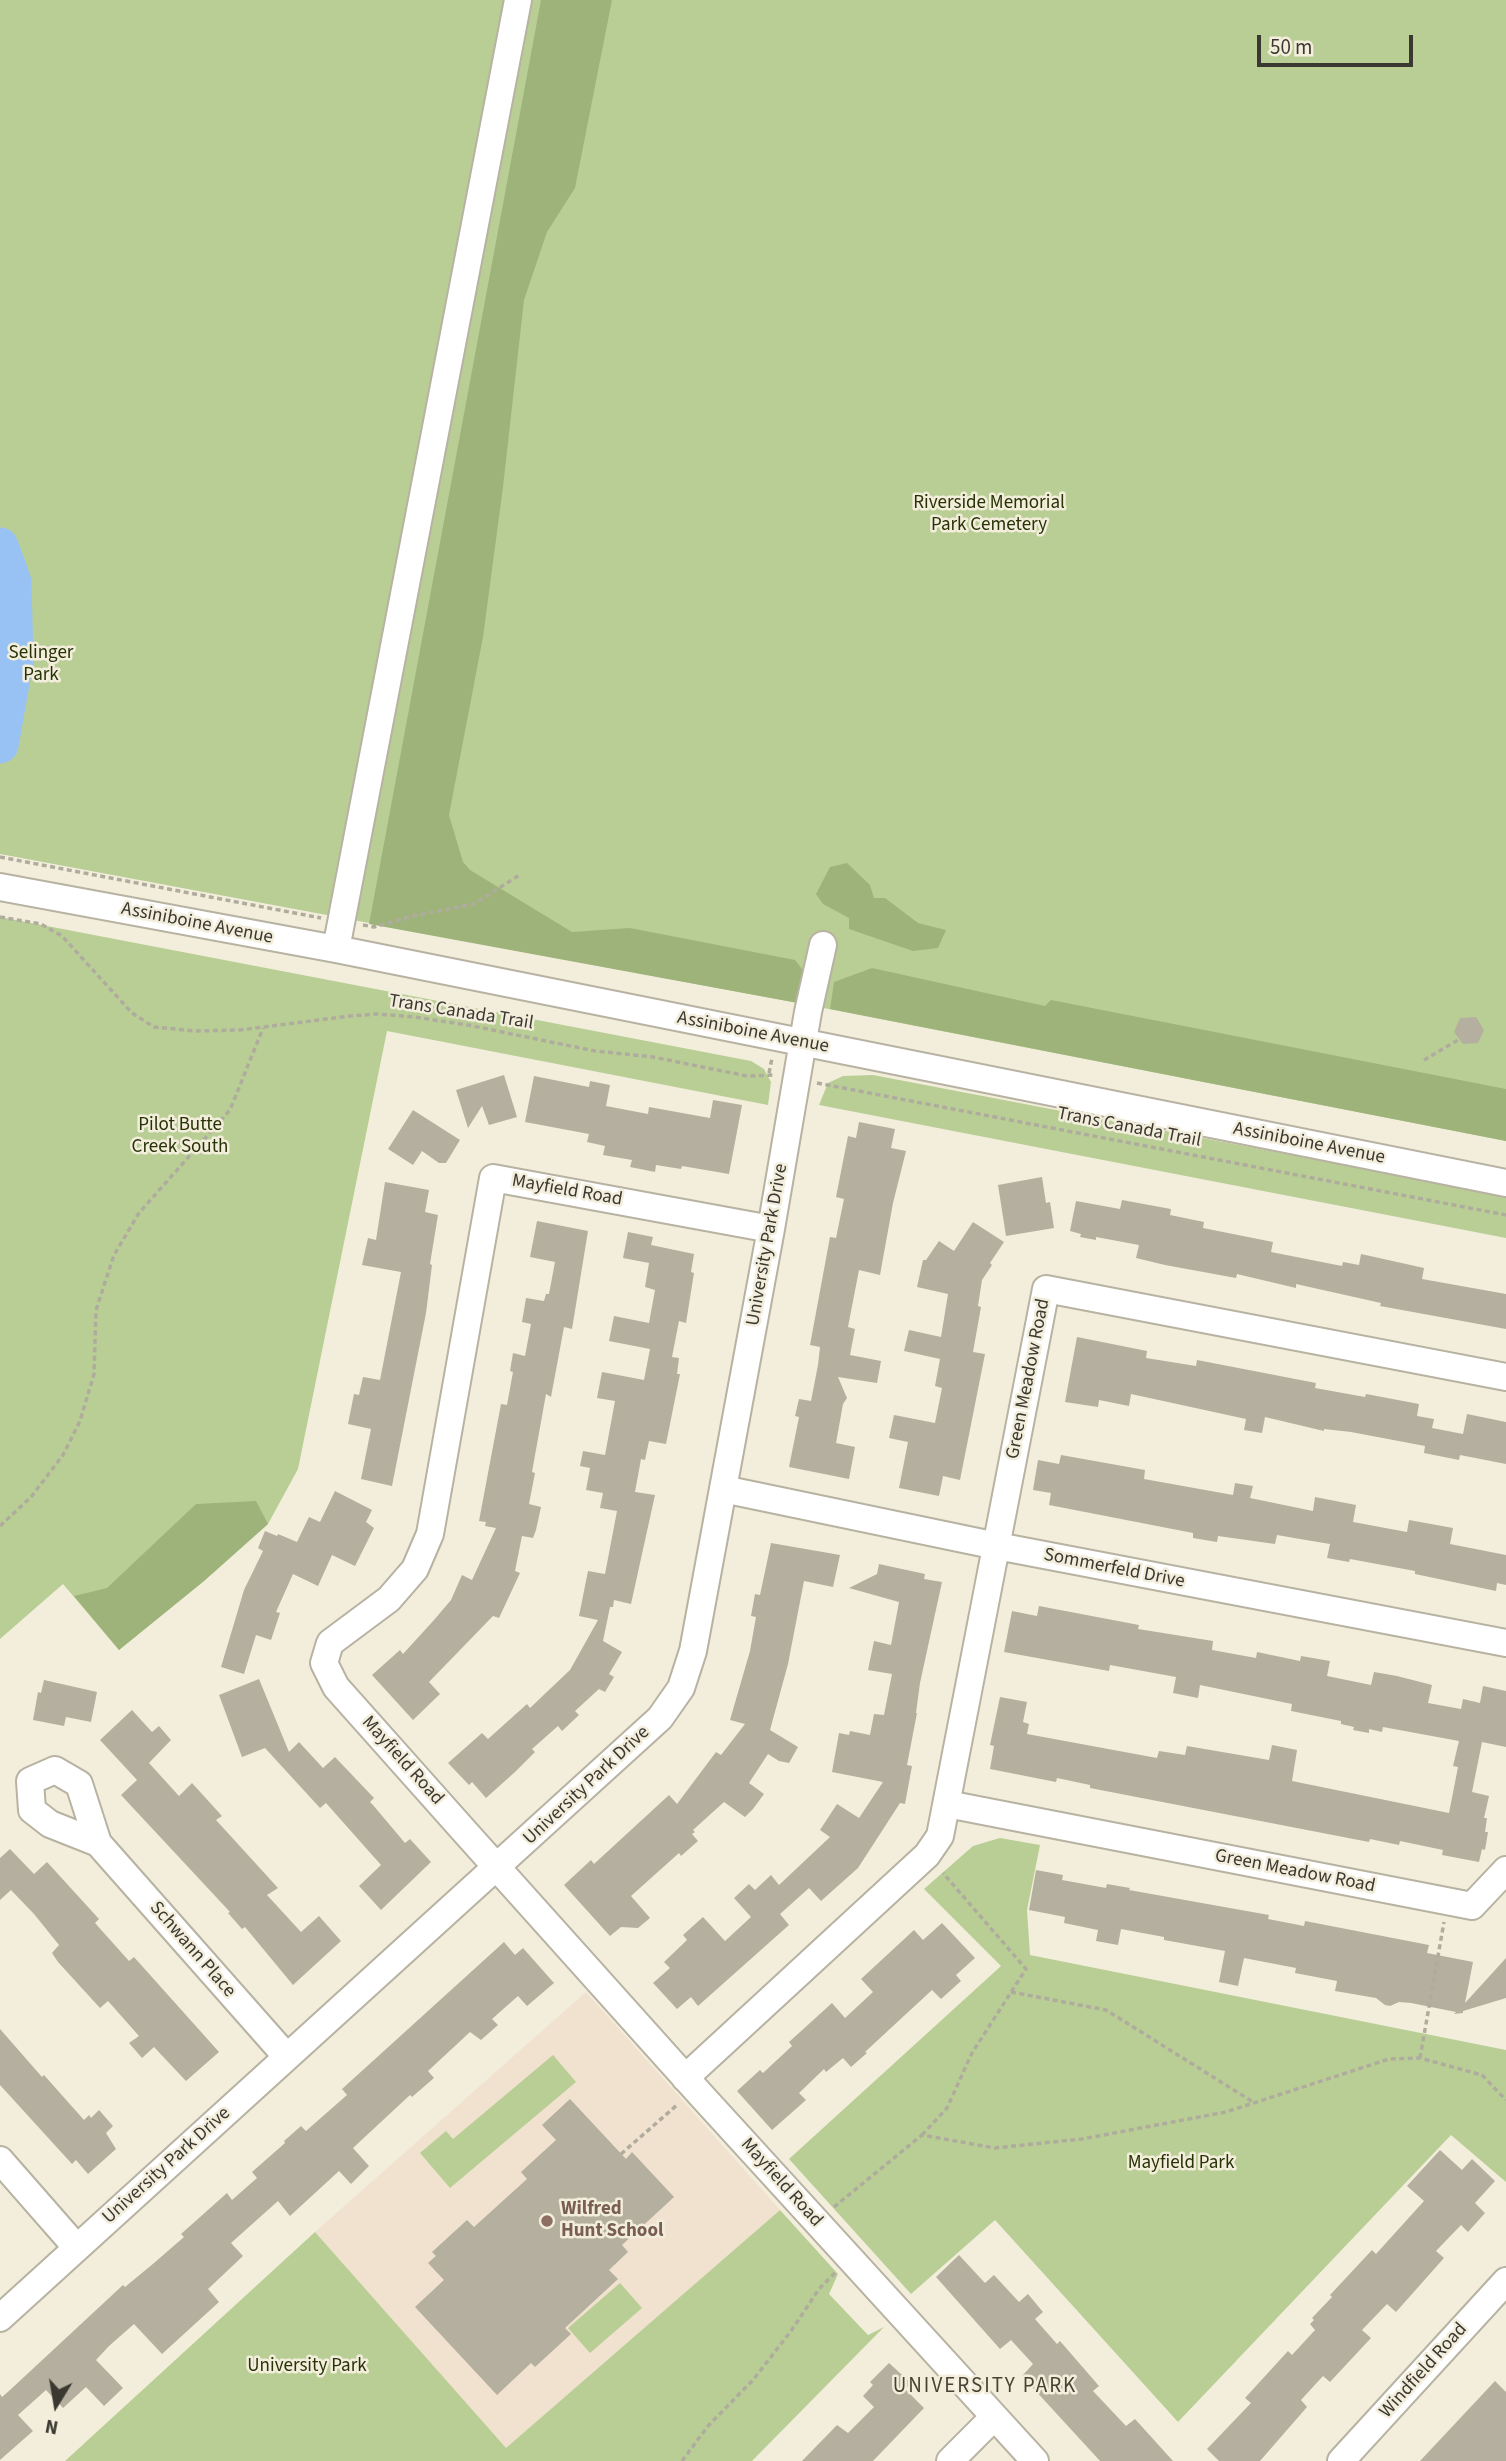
<!DOCTYPE html>
<html>
<head>
<meta charset="utf-8">
<style>
  body { margin:0 }
  #map { position:relative; width:1506px; height:2461px; overflow:hidden; background:#f3eedc; font-family:"Source Sans 3",sans-serif }
  canvas { display:block }
  .north { position:absolute; left:21px; top:2370px; width:70px; height:70px; -webkit-text-stroke:5px #f3eedc; paint-order:stroke; rotate:191deg; font-size:19px; font-weight:700; line-height:28px; text-align:center; color:#3a3831 }
  .north::after { content:''; display:block; margin:auto; width:24px; height:32px; background:#3a3831; clip-path:polygon(50% 0,100% 100%,50% 72%,0 100%) }
  .scale { position:absolute; left:1257px; top:35px; width:156px; height:32px; box-sizing:border-box; border:4px solid #3a3831; border-top:0; padding-left:9px; font-size:21px; line-height:24px; white-space:nowrap; color:#3a3831; -webkit-text-stroke:5px #f3eedc; paint-order:stroke }
</style>
</head>
<body>
<div id="map">
<canvas width="1506" height="2461"></canvas>
<div class="north">N</div>
<div class="scale">50 m</div>
</div>
<script>
const g = document.querySelector('canvas').getContext('2d');
g.lineJoin = 'round';
function fill(path, color) {
  g.fillStyle = color;
  g.fill(path, 'evenodd');
}
function shape(rows) {
  const path = new Path2D();
  for (const r of rows) {
    path.moveTo(r[0], r[1]);
    for (let i = 2; i < r.length; i += 2) path.lineTo(r[i], r[i + 1]);
  }
  return path;
}
function stroke(path, color, width, dash) {
  g.strokeStyle = color;
  g.lineWidth = width;
  g.lineCap = dash ? 'butt' : 'round';
  g.setLineDash(dash || []);
  g.stroke(path);
}
function drawText(font, color, halo, rows, align = 'center') {
  g.font = font + ' "Source Sans 3",sans-serif';
  g.lineWidth = 5;
  g.setLineDash([]);
  g.textBaseline = 'middle';
  g.strokeStyle = halo;
  g.fillStyle = color;
  for (const [text, x, y, turn = 0] of rows) {
    g.save();
    g.translate(x, y);
    g.rotate((+turn || 0) * Math.PI / 180);
    g.textAlign = isNaN(turn) ? turn : align;
    if (halo) g.strokeText(text, 0, 0);
    g.fillText(text, 0, 0);
    g.restore();
  }
}
fill(shape([
  [586,1992,780,2210,505,2449,315,2232]
]), '#f1e1cf');
fill(shape([
  [0,0,1506,0,1506,1141,798,1003,0,854],
  [0,917,751,1061,764,1069,771,1082,768,1105,387,1031,298,1469,268,1524,204,1581,119,1650,63,1584,0,1639],
  [873,1075,1506,1196,1506,1238,819,1105,828,1083,843,1076],
  [1000,1838,1040,1845,1027,1910,1030,1955,1506,2050,1506,2182,1451,2135,1178,2422,995,2220,911,2294,789,2159,1001,1966,924,1889,973,1846],
  [553,2055,576,2082,450,2188,420,2153,446,2131,453,2139],
  [780,2210,838,2274,829,2294,868,2335,884,2327,752,2461,65,2461,315,2232,506,2448],
  [620,2283,642,2308,590,2353,568,2328]
]), '#b9ce95');
fill(shape([
  [541,0,612,0,575,188,547,232,524,300,503,487,483,637,449,815,463,862,470,870,572,932,630,928,795,960,805,973,798,1003,369,924],
  [847,863,870,885,874,898,885,898,918,923,946,930,938,948,913,951,849,929,849,918,823,904,816,894,830,867],
  [872,968,1045,1006,1051,1000,1506,1089,1506,1141,830,1009,834,982],
  [256,1501,268,1524,204,1581,119,1650,74,1596,107,1588,196,1504]
]), '#9eb379');
stroke(shape([
  [0,546,13,582,15,661,0,745]
]), '#99c2f4', 37);
fill(shape([
  [1476,1017,1484,1030,1478,1043,1463,1044,1454,1032,1460,1018],
  [504,1075,517,1117,489,1125,482,1106,468,1128,456,1090],
  [534,1076,589,1087,590,1081,610,1085,606,1106,648,1114,649,1107,710,1118,713,1100,742,1105,729,1174,682,1166,681,1169,656,1165,655,1172,630,1167,632,1160,603,1155,605,1146,587,1142,589,1134,525,1122],
  [413,1110,460,1140,446,1163,439,1163,422,1151,413,1165,388,1149],
  [859,1122,895,1129,891,1148,906,1151,893,1203,880,1275,859,1270,848,1327,855,1329,850,1355,881,1361,877,1383,838,1377,847,1398,843,1404,836,1443,855,1447,849,1479,789,1467,799,1417,795,1416,799,1399,811,1401,818,1365,820,1347,810,1345,830,1237,836,1238,844,1199,836,1197,848,1136,856,1138],
  [1042,1177,1046,1203,1050,1202,1054,1228,1006,1236,998,1185],
  [385,1182,429,1190,425,1212,438,1215,430,1264,432,1265,426,1313,392,1486,361,1479,371,1429,348,1424,354,1394,359,1395,363,1377,380,1380,401,1272,362,1265,368,1238,376,1240],
  [1122,1200,1171,1209,1170,1215,1204,1222,1203,1228,1273,1242,1271,1252,1342,1266,1343,1262,1359,1265,1361,1254,1424,1268,1422,1279,1506,1294,1506,1329,1380,1306,1381,1303,1296,1284,1296,1288,1237,1274,1236,1278,1165,1265,1136,1258,1139,1245,1096,1237,1096,1240,1080,1237,1081,1234,1070,1231,1076,1201,1120,1209],
  [537,1221,588,1231,572,1329,564,1327,551,1397,546,1394,532,1472,535,1473,529,1504,541,1507,536,1530,533,1538,522,1536,515,1571,520,1573,499,1618,493,1616,429,1682,440,1694,413,1720,372,1675,400,1650,403,1654,434,1620,451,1600,462,1575,472,1580,496,1528,485,1526,486,1522,479,1521,501,1404,507,1405,513,1372,510,1371,513,1353,525,1356,531,1324,522,1322,526,1298,544,1301,546,1294,549,1294,555,1262,530,1257],
  [973,1222,1004,1242,990,1263,992,1265,982,1280,978,1306,981,1307,973,1352,985,1354,960,1480,943,1476,939,1496,899,1488,908,1442,889,1438,894,1415,935,1423,942,1388,935,1386,940,1359,904,1351,909,1330,941,1337,948,1294,917,1287,923,1260,926,1260,939,1241,954,1251],
  [628,1232,653,1237,651,1245,694,1254,691,1272,694,1273,686,1323,679,1321,672,1357,679,1358,677,1374,680,1374,666,1444,649,1441,645,1460,641,1459,635,1492,655,1495,631,1604,614,1600,613,1607,610,1607,603,1641,622,1652,609,1674,614,1677,605,1692,599,1689,575,1711,579,1715,562,1731,558,1726,532,1749,535,1752,515,1772,486,1798,472,1782,469,1785,448,1763,482,1733,488,1739,527,1704,530,1708,551,1688,570,1670,598,1620,579,1616,588,1571,605,1574,617,1511,600,1508,603,1493,586,1490,590,1468,580,1466,583,1451,605,1455,615,1401,597,1398,602,1372,644,1380,650,1349,609,1341,614,1316,649,1323,655,1290,645,1287,649,1263,623,1258],
  [1077,1337,1147,1351,1146,1358,1196,1366,1197,1360,1316,1383,1315,1388,1365,1397,1366,1394,1419,1404,1417,1416,1434,1419,1432,1428,1463,1434,1467,1414,1506,1422,1506,1464,1460,1455,1459,1460,1424,1453,1425,1446,1351,1432,1324,1429,1324,1431,1265,1417,1262,1433,1244,1430,1246,1419,1131,1394,1129,1406,1099,1400,1098,1407,1065,1402],
  [1061,1455,1145,1470,1144,1479,1233,1495,1235,1483,1253,1486,1250,1498,1313,1511,1315,1497,1356,1505,1353,1522,1407,1532,1409,1520,1453,1528,1450,1544,1506,1555,1506,1585,1497,1583,1496,1591,1415,1574,1415,1571,1350,1559,1349,1562,1327,1558,1330,1544,1294,1538,1277,1535,1275,1544,1218,1536,1217,1542,1193,1538,1193,1533,1049,1505,1051,1493,1033,1490,1038,1460,1059,1464],
  [335,1491,372,1510,366,1522,374,1528,355,1566,332,1555,318,1586,293,1574,276,1612,280,1613,271,1640,256,1635,244,1674,221,1667,244,1590,263,1551,258,1548,265,1531,277,1536,278,1534,297,1542,309,1517,320,1522],
  [771,1543,840,1555,833,1587,804,1581,788,1664,770,1730,798,1747,789,1763,779,1761,768,1754,749,1783,764,1794,753,1809,745,1817,724,1802,693,1830,695,1832,692,1834,698,1841,681,1856,679,1853,631,1896,650,1918,638,1928,621,1927,610,1936,564,1885,591,1860,594,1864,669,1795,677,1804,716,1752,721,1755,745,1724,730,1720,750,1651,756,1617,751,1616,755,1594,760,1595],
  [879,1564,925,1574,924,1579,942,1582,920,1683,916,1713,917,1713,907,1765,912,1766,905,1804,900,1803,858,1868,821,1901,809,1888,780,1914,789,1925,698,2006,691,1997,677,2009,653,1983,670,1968,664,1962,687,1940,683,1935,703,1917,725,1941,751,1917,734,1898,749,1884,755,1890,771,1875,779,1885,830,1837,820,1830,837,1804,859,1818,883,1782,832,1772,839,1733,849,1735,850,1731,870,1735,874,1714,884,1715,892,1674,868,1670,874,1641,891,1645,899,1602,849,1588,877,1574],
  [1039,1606,1139,1625,1138,1629,1213,1641,1212,1650,1256,1658,1257,1652,1300,1661,1301,1656,1330,1661,1327,1676,1371,1685,1374,1672,1397,1676,1432,1685,1428,1703,1461,1709,1463,1699,1480,1703,1483,1686,1506,1691,1506,1747,1482,1742,1472,1792,1489,1796,1484,1818,1487,1818,1485,1832,1488,1832,1485,1850,1482,1849,1479,1862,1442,1855,1443,1850,1400,1841,1399,1845,1370,1839,1369,1842,1090,1788,1090,1785,1057,1778,1056,1782,990,1769,994,1746,990,1745,1000,1697,1027,1702,1023,1722,1029,1724,1027,1734,1157,1758,1159,1751,1185,1755,1187,1746,1269,1760,1272,1745,1297,1750,1292,1781,1449,1813,1458,1767,1453,1766,1459,1741,1383,1727,1382,1732,1369,1729,1369,1733,1353,1730,1354,1727,1341,1724,1341,1721,1291,1711,1292,1704,1200,1685,1198,1698,1173,1693,1176,1677,1110,1665,1109,1671,1004,1652,1012,1611,1037,1616],
  [259,1679,289,1752,299,1742,323,1768,335,1757,374,1798,370,1802,373,1805,405,1843,410,1839,431,1862,381,1910,359,1886,381,1865,326,1803,320,1808,265,1748,242,1757,219,1695],
  [44,1680,97,1692,91,1722,66,1717,64,1726,33,1720,38,1692,41,1693],
  [132,1710,152,1732,159,1726,171,1740,149,1763,179,1796,192,1783,222,1816,216,1820,278,1888,267,1895,301,1932,319,1916,341,1941,293,1985,245,1927,242,1929,228,1913,230,1912,121,1795,137,1780,100,1740],
  [10,1849,34,1874,47,1862,99,1919,95,1923,129,1961,134,1957,219,2052,186,2081,154,2047,142,2058,129,2043,139,2036,108,2001,100,2008,58,1962,52,1953,59,1945,34,1914,11,1890,0,1900,0,1858],
  [1036,1870,1063,1875,1062,1880,1106,1888,1107,1884,1130,1888,1129,1890,1269,1915,1268,1919,1304,1926,1305,1921,1429,1945,1427,1953,1473,1962,1465,2003,1506,1958,1506,1998,1463,2011,1463,2013,1454,2014,1456,2012,1411,2003,1399,2002,1390,2006,1385,2005,1376,1998,1335,1991,1337,1981,1295,1973,1296,1968,1244,1958,1238,1986,1219,1982,1225,1951,1164,1940,1164,1937,1121,1929,1118,1945,1096,1941,1098,1930,1064,1923,1065,1917,1029,1910],
  [942,1923,975,1958,956,1975,961,1981,941,1999,932,1990,865,2052,867,2053,851,2067,843,2058,826,2072,824,2069,799,2093,806,2100,772,2130,737,2091,760,2070,763,2073,792,2046,789,2042,832,2003,845,2018,873,1992,861,1979,914,1930,923,1940],
  [504,1942,515,1955,523,1948,554,1983,527,2006,518,1996,492,2019,498,2025,481,2040,470,2032,428,2071,434,2078,412,2097,410,2095,353,2148,369,2166,351,2184,339,2171,290,2216,278,2201,231,2243,243,2256,208,2289,219,2302,162,2354,134,2324,109,2346,96,2360,123,2388,104,2406,86,2387,63,2408,46,2390,18,2415,33,2431,0,2460,0,2394,2,2397,10,2390,123,2285,125,2287,154,2263,184,2237,181,2234,227,2193,232,2200,257,2178,252,2172,285,2143,284,2141,301,2126,306,2131,347,2095,342,2089],
  [0,2029,42,2077,44,2075,84,2120,89,2115,91,2118,99,2110,113,2126,106,2133,116,2149,88,2174,76,2160,72,2164,0,2085],
  [570,2099,626,2159,632,2152,674,2197,622,2245,628,2252,609,2270,618,2279,565,2328,571,2334,535,2367,531,2363,497,2395,415,2307,444,2280,428,2263,436,2256,432,2252,467,2220,474,2227,527,2179,521,2172,556,2140,542,2125],
  [1440,2150,1462,2170,1472,2159,1495,2181,1475,2203,1485,2213,1468,2232,1461,2225,1436,2251,1444,2258,1396,2312,1387,2304,1362,2330,1371,2338,1330,2382,1323,2376,1301,2400,1307,2407,1260,2461,1219,2461,1207,2449,1251,2403,1245,2398,1288,2351,1292,2355,1315,2330,1310,2324,1314,2320,1312,2318,1332,2297,1330,2295,1372,2250,1376,2254,1424,2201,1407,2186],
  [959,2255,985,2283,994,2275,1019,2302,1028,2294,1043,2312,1035,2319,1057,2344,1060,2341,1099,2386,1093,2391,1126,2426,1135,2419,1173,2461,1100,2461,1022,2376,1033,2364,1011,2340,1000,2349,936,2277],
  [889,2363,911,2383,905,2389,924,2408,873,2461,802,2461,837,2425,848,2433,874,2407,863,2396,873,2385,870,2382],
  [1495,2381,1506,2392,1506,2461,1420,2461]
]), '#b4af9e');
const minor = shape([
  [0,887,336,949,1506,1183],
  [336,949,518,0],
  [771,1229,493,1178,430,1534,415,1569,389,1599,330,1643,324,1663,336,1687,466,1833,700,2094,1035,2461],
  [723,1489,997,1546,1506,1643],
  [947,1804,1472,1906,1506,1870],
  [98,1843,50,1824,32,1810,30,1781,55,1770,79,1784,98,1843,287,2057],
  [685,2078,927,1855,940,1836,1046,1289,1506,1377],
  [0,2160,77,2248],
  [0,2318,660,1718,681,1688,693,1651,771,1229,808,1012,823,945],
  [950,2461,993,2418],
  [1341,2461,1506,2281]
]);
stroke(minor, '#b7b2a1', 30);
stroke(shape([
  [0,857,321,918],
  [0,917,41,924,62,936,132,1013,154,1027,195,1031,240,1030,350,1016,377,1014,415,1017,468,1025,595,1051,653,1057,747,1076,775,1075],
  [363,925,374,927,413,916,474,904,521,874],
  [1424,1060,1458,1040],
  [769,1073,772,1058],
  [817,1083,1506,1215],
  [0,1526,31,1497,63,1455,80,1421,94,1374,96,1310,114,1255,139,1213,230,1110,263,1028],
  [1011,1992,1106,2010,1253,2102],
  [1420,2058,1444,1922],
  [922,2135,947,2108,972,2053,1026,1969,943,1873],
  [621,2154,677,2105],
  [834,2207,922,2135,995,2148,1082,2139,1226,2112,1389,2059,1420,2058,1482,2075,1506,2100],
  [682,2461,708,2426,753,2380,791,2331,819,2289,835,2273]
]), '#afac9e', 3.5, [5, 3.5]);
stroke(minor, '#fff', 26);
for (const [x, y, r, color] of [
  [547,2221,7,"#8d6e63"]
]) {
  const dot = new Path2D();
  dot.arc(x, y, r, 0, 2 * Math.PI);
  g.fillStyle = color;
  g.fill(dot);
  stroke(dot, '#f3eedc', 2.5);
}
drawText('19px', '#273306', '#f3eedc', [
  ["Riverside Memorial",989,504],
  ["Park Cemetery",989,526],
  ["Selinger",41,654],
  ["Park",41,676],
  ["Pilot Butte",180,1126],
  ["Creek South",180,1148],
  ["Mayfield Park",1181,2164],
  ["University Park",307,2367]
]);
drawText('19px', '#3a3831', '#f3eedc', [
  ["Assiniboine Avenue",197,924,11],
  ["Trans Canada Trail",461,1013,9],
  ["Assiniboine Avenue",753,1033,11],
  ["Trans Canada Trail",1129,1128,11],
  ["Assiniboine Avenue",1309,1144,11],
  ["Mayfield Road",567,1191,10],
  ["University Park Drive",768,1245,-80],
  ["Green Meadow Road",1029,1379,-79],
  ["Sommerfeld Drive",1114,1569,11],
  ["Mayfield Road",402,1761,48],
  ["University Park Drive",587,1786,-43],
  ["Green Meadow Road",1295,1872,11],
  ["Schwann Place",192,1950,49],
  ["University Park Drive",167,2166,-42],
  ["Mayfield Road",781,2183,48],
  ["Windfield Road",1424,2371,-48]
]);
drawText('bold 19px', '#785e54', '#f3eedc', [
  ["Wilfred",561,2210],
  ["Hunt School",561,2232]
], 'left');
g.letterSpacing = '2px';
drawText('21px', '#474234', '#f3eedc', [
  ["UNIVERSITY PARK",985,2387]
]);
g.letterSpacing = '0px';
</script>
</body>
</html>
